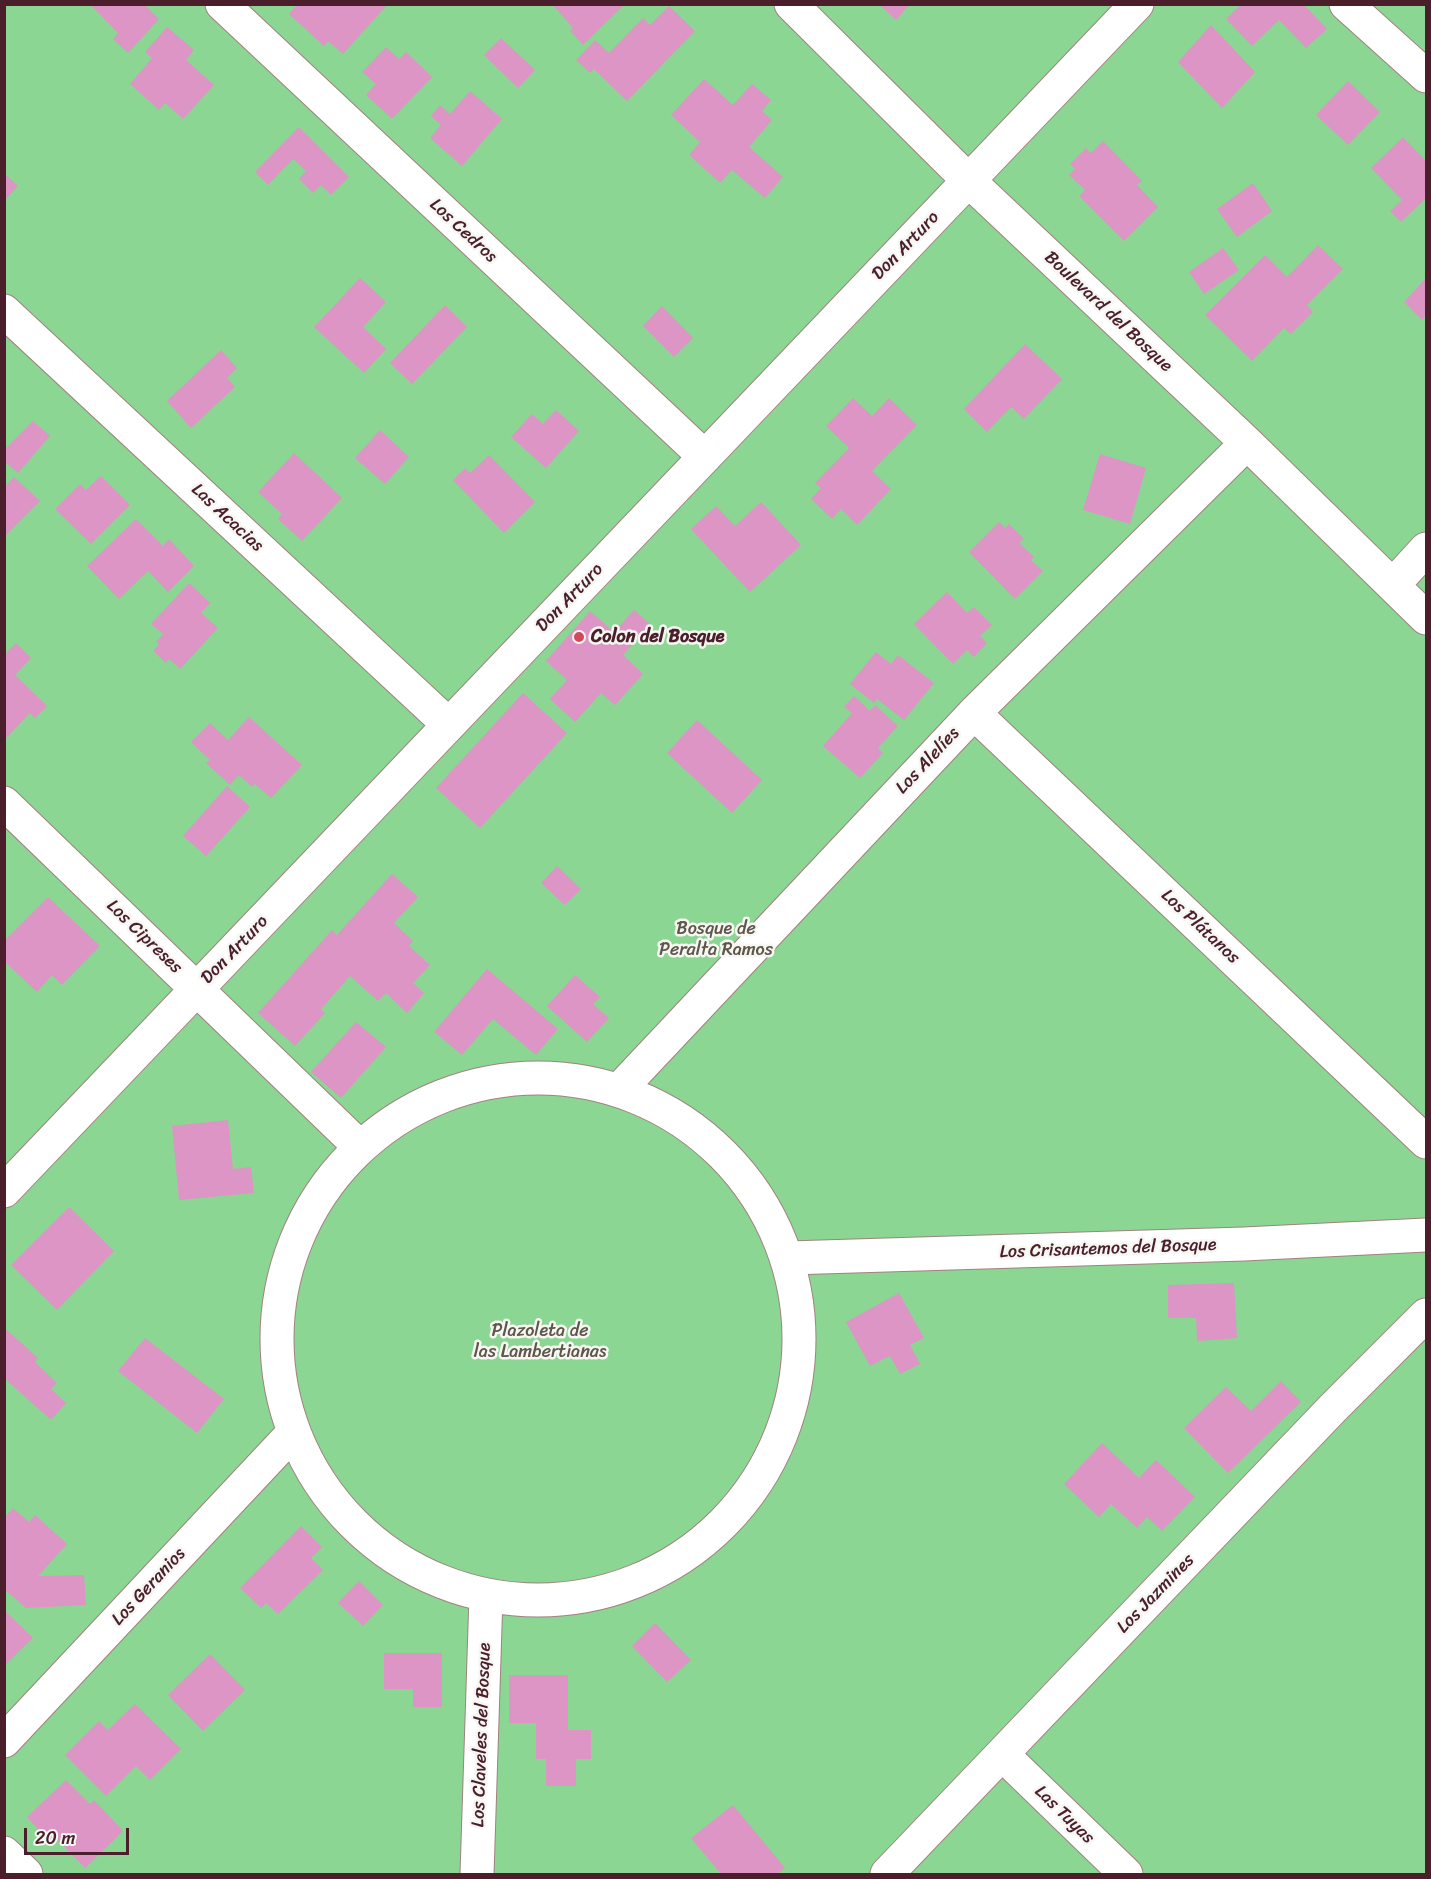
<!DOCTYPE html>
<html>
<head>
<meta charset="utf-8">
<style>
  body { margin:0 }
  #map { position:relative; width:1431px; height:1879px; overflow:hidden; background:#f5e6d4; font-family:Sriracha,sans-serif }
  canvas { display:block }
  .frame { position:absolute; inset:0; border:6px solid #4a1f2b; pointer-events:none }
  .scale { position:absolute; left:24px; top:1828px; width:105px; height:27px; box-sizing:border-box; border:3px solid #4a1f2b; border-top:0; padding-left:8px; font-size:18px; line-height:21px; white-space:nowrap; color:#4a1f2b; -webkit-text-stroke:4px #f6f6f2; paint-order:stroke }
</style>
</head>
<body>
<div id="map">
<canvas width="1431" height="1879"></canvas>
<div class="frame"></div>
<div class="scale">20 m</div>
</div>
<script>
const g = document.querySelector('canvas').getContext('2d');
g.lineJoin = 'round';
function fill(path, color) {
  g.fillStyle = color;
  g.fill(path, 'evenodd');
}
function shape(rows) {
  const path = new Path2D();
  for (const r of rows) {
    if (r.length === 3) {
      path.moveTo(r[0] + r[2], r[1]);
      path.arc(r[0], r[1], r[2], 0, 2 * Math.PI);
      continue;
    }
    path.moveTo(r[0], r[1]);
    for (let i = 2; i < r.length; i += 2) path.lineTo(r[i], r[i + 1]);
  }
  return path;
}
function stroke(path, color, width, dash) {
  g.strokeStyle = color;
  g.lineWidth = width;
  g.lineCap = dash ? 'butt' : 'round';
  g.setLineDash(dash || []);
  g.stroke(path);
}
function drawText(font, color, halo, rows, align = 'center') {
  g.font = font + ' Sriracha,sans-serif';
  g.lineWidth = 5;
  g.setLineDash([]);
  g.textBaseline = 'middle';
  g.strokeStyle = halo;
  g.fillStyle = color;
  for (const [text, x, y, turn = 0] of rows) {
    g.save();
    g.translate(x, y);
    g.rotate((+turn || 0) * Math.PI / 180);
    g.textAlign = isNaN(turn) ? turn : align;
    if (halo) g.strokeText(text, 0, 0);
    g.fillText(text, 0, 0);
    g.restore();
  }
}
fill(shape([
  [5,5,1426,5,1426,1874,5,1874]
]), '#8bd693');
fill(shape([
  [90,4,144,4,159,19,128,53,113,39,118,33],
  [298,4,311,6,388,4,343,54,328,41,324,46,289,14],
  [552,4,625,4,583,45,570,31,573,28],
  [879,4,910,4,896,20],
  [1241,4,1303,4,1327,29,1306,48,1279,20,1252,46,1226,19],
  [669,6,695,31,627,101,594,69,590,73,576,60,595,40,609,53,643,18,650,25],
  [1211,25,1255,72,1222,108,1178,62],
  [167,27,194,50,186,60,214,85,183,119,165,103,159,110,130,84,152,58,145,52],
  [501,38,535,70,518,88,484,55],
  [386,47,399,59,406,52,432,77,392,119,366,95,376,84,362,72],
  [704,79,733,105,752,84,771,100,762,111,772,120,749,147,783,177,765,198,732,170,720,183,689,155,700,142,671,115],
  [1348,81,1380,112,1348,145,1316,115],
  [470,91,502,119,462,166,430,138,441,125,431,116,440,105,450,114],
  [299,127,349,177,331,195,321,185,313,193,299,179,306,171,293,159,268,185,255,172],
  [1403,137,1426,161,1426,198,1401,222,1390,211,1402,200,1371,168],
  [1103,141,1142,181,1137,185,1158,207,1124,241,1079,196,1085,190,1069,175,1075,169,1070,164,1086,148,1091,153],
  [4,173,18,186,4,201],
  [1253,183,1272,211,1237,237,1217,209],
  [1318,245,1343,269,1307,305,1313,312,1291,334,1284,328,1252,361,1205,315,1265,255,1287,277],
  [1223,248,1239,270,1204,294,1189,272],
  [360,278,386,302,363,327,386,349,364,373,314,327],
  [1426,278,1426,315,1422,320,1404,302],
  [445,305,467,327,412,384,390,363],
  [662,306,693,338,674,357,643,326],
  [1025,344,1062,379,1024,419,1011,407,987,432,964,409],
  [221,350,237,368,227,378,235,387,191,428,167,401],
  [853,398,872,416,889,398,917,425,872,471,891,489,857,525,841,509,832,519,811,499,821,488,815,483,849,448,826,426],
  [556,410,579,431,546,468,511,437,532,414,543,424],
  [33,421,50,436,18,473,4,461,4,450],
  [380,430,409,457,385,484,355,458],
  [294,453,342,498,302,541,278,519,282,514,258,492],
  [1100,454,1146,468,1130,524,1083,510],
  [489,455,535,502,504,533,453,480,465,468,470,473],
  [101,476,130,505,91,544,55,509,80,484,86,490],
  [14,477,40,501,4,537,4,487],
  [761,502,801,545,750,592,691,529,716,506,735,526],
  [136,519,163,546,169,539,194,566,168,592,148,571,119,599,87,566],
  [999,522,1005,528,1009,524,1024,539,1019,543,1034,557,1031,560,1043,571,1015,599,969,552],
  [189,583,210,603,201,613,218,628,180,669,169,659,166,663,153,651,159,644,156,642,163,634,151,624],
  [947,592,967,613,974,607,992,625,980,636,987,643,974,657,967,650,953,664,914,624],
  [634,610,650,624,623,655,643,674,615,705,601,693,575,722,550,699,567,680,546,661,590,611,614,632],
  [16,643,31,658,15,675,47,706,35,718,30,713,4,740,4,655],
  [876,652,891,664,898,655,934,683,904,720,877,699,874,703,850,684],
  [523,693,567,733,480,828,436,788],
  [854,696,870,711,875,705,898,726,878,748,883,753,860,778,823,746,852,713,844,707],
  [249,717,302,765,271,798,255,784,252,787,239,775,230,785,206,763,210,760,191,742,210,723,228,740],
  [697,720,762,780,732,813,667,753],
  [227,786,250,807,206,856,183,836],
  [557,866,581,889,565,905,541,883],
  [392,874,418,897,394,923,413,941,409,946,430,965,413,983,424,993,407,1013,386,993,378,1001,350,976,321,1009,325,1013,295,1046,258,1013,332,930,337,935],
  [48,897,100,946,62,985,52,975,37,992,4,961,4,941],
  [487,969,558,1029,536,1055,493,1019,462,1055,434,1032],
  [575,975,600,997,593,1004,609,1018,587,1042,547,1006],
  [356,1022,386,1047,341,1098,311,1072],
  [228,1120,233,1169,251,1167,254,1193,179,1200,172,1126],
  [69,1207,114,1251,57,1310,11,1265],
  [1234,1283,1237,1338,1197,1341,1196,1318,1168,1318,1168,1285],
  [899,1293,924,1338,910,1345,920,1364,900,1374,890,1356,870,1366,846,1322],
  [7,1330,38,1358,35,1362,57,1383,51,1389,66,1403,51,1420,4,1378,4,1332],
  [145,1338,224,1399,197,1433,118,1371],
  [1281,1381,1301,1402,1228,1473,1184,1428,1226,1387,1251,1411],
  [1102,1443,1139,1478,1156,1460,1195,1497,1162,1531,1147,1517,1137,1528,1111,1504,1099,1517,1064,1484],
  [13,1508,29,1522,35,1515,67,1544,38,1576,84,1575,86,1605,26,1608,4,1589,4,1518],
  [301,1526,322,1547,311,1558,323,1570,278,1614,266,1603,261,1608,240,1588],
  [359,1581,383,1605,363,1626,338,1603],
  [4,1610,33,1638,4,1666],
  [655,1623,691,1660,667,1682,632,1646],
  [384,1653,442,1653,442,1707,413,1707,413,1689,384,1689],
  [210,1654,245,1690,203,1731,168,1695],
  [509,1675,568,1675,568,1730,591,1730,591,1759,576,1759,576,1786,546,1786,546,1759,536,1759,536,1723,509,1723],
  [135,1704,181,1749,150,1780,136,1766,106,1796,65,1755,99,1721,108,1730],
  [66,1780,90,1804,94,1800,123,1831,85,1868,55,1837,50,1842,27,1817],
  [733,1805,785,1868,777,1874,721,1874,691,1838]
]), '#dd95c6');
const minor = shape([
  [222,4,705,457],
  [791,4,969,181,1247,443,1426,618],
  [1346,4,1426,76],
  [4,311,449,725],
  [1393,585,1426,549],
  [974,713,1426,1142],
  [4,803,360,1147],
  [538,1339,261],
  [619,1090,974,713,1247,443],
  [4,1191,1137,4],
  [789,1258,1244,1244,1426,1235],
  [4,1741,293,1433],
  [1003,1755,1126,1874],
  [4,1853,26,1874],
  [477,1874,486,1596],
  [887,1874,1332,1409,1426,1315]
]);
stroke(minor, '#a08280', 35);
stroke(minor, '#fff', 33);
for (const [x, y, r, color] of [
  [579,637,6,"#d1495b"]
]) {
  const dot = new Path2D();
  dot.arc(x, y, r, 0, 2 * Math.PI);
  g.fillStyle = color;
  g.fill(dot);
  stroke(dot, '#f6f6f2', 2);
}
drawText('18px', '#4a1f2b', '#f6f6f2', [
  ["Los Cedros",463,231,43],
  ["Don Arturo",906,246,-46],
  ["Boulevard del Bosque",1108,312,43],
  ["Las Acacias",227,518,43],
  ["Don Arturo",570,598,-46],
  ["Los Alelíes",928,761,-47],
  ["Los Plátanos",1200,927,43],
  ["Los Cipreses",144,937,44],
  ["Don Arturo",235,950,-46],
  ["Los Crisantemos del Bosque",1108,1249,-2],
  ["Los Geranios",149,1587,-47],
  ["Los Jazmines",1156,1594,-46],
  ["Los Claveles del Bosque",482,1735,-88],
  ["Las Tuyas",1064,1815,44]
]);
drawText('bold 18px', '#4a1f2b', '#f6f6f2', [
  ["Colon del Bosque",591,637]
], 'left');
drawText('18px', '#5e564a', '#f6f6f2', [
  ["Bosque de",716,929],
  ["Peralta Ramos",716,950],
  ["Plazoleta de",540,1331],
  ["las Lambertianas",540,1352]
]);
</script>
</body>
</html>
